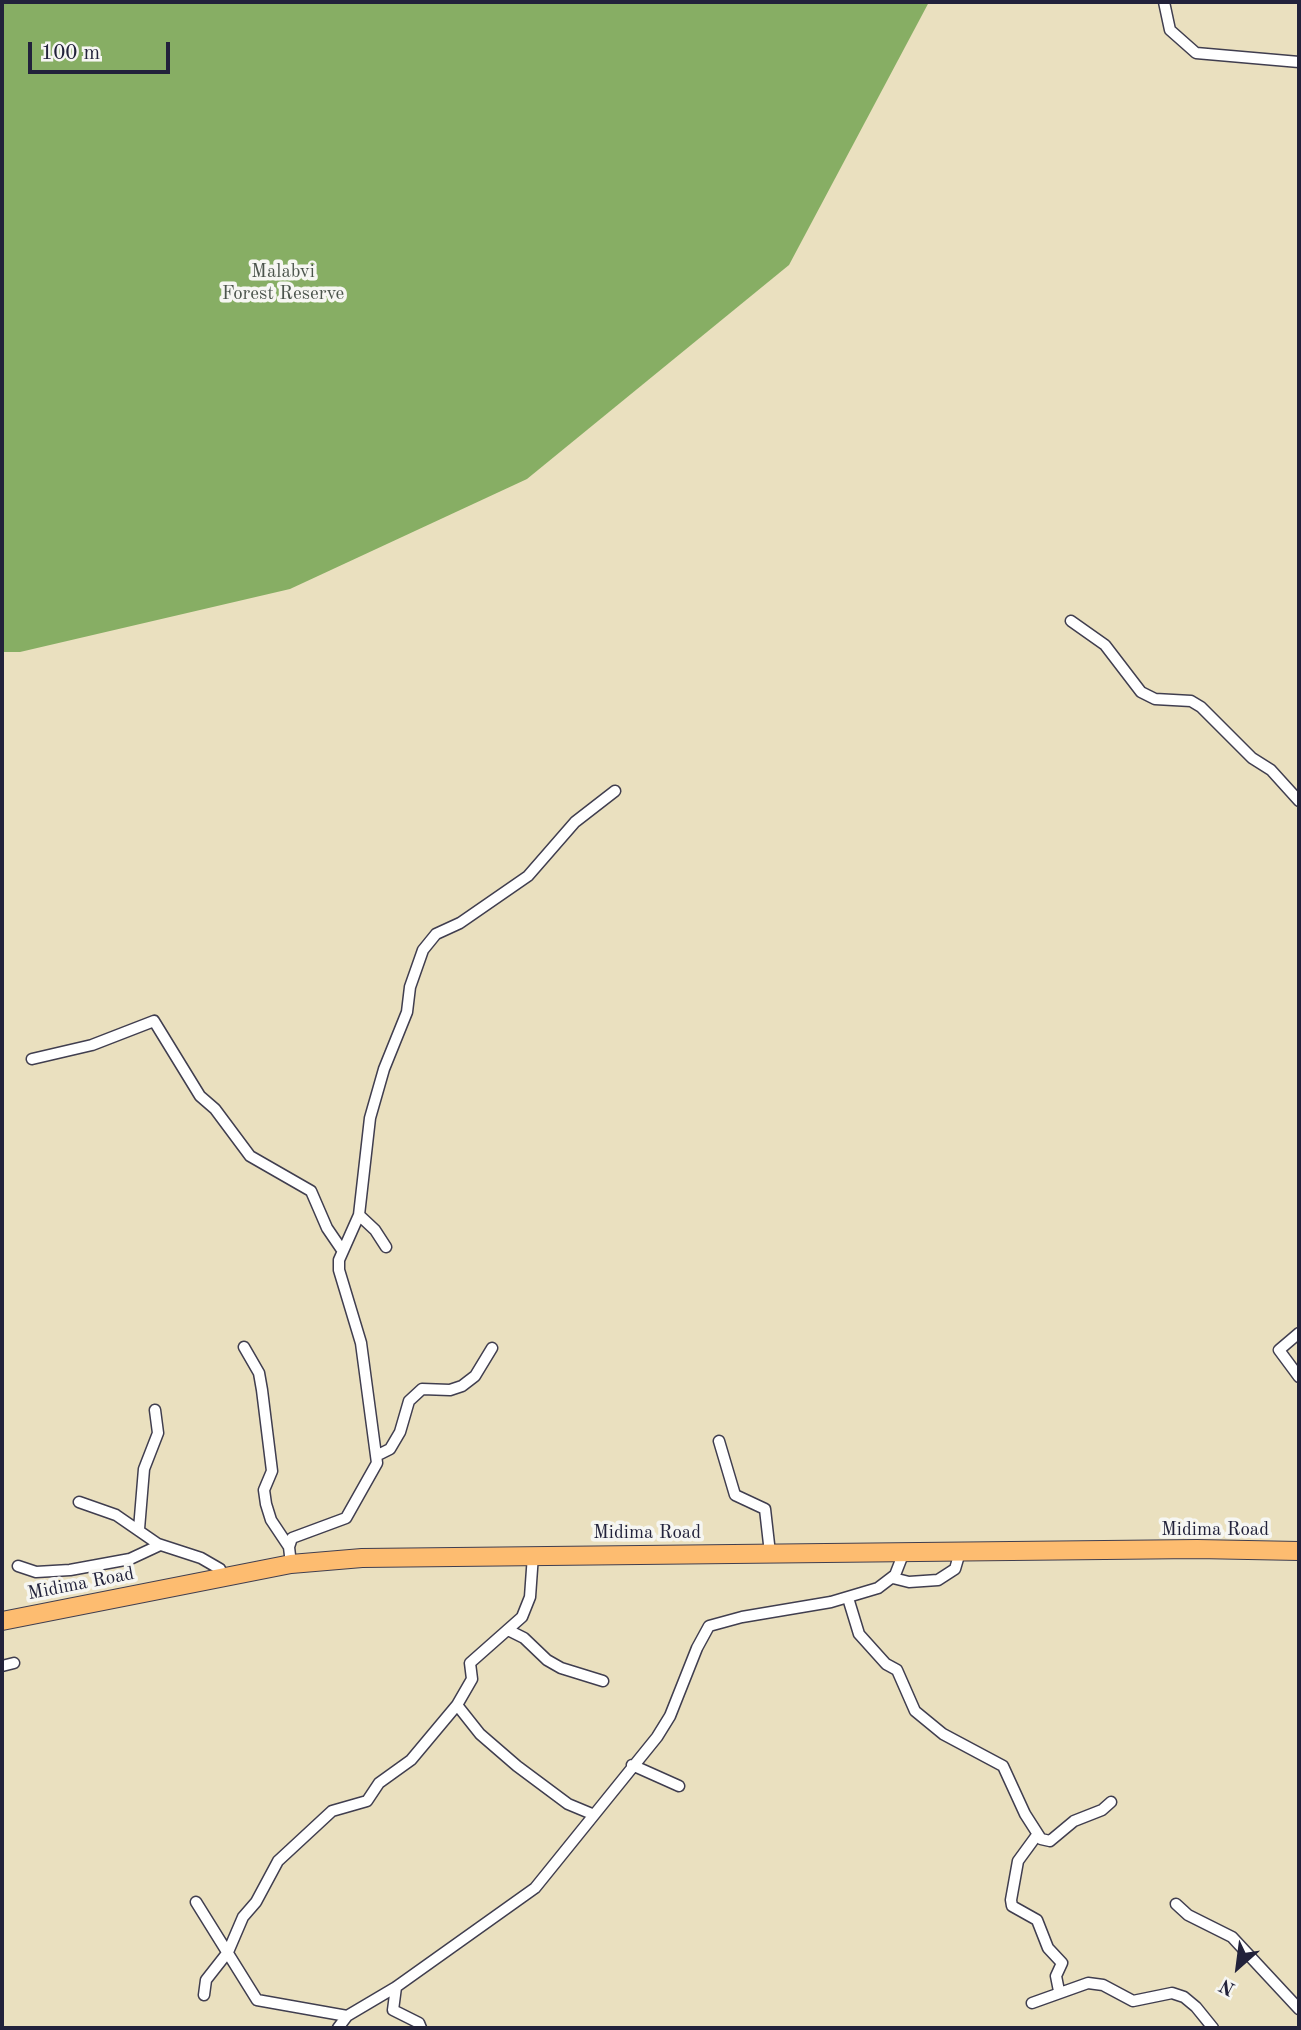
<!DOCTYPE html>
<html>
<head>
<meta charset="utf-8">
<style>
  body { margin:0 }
  #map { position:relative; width:1301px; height:2030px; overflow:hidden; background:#eae0bf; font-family:"Old Standard TT",serif }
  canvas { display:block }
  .frame { position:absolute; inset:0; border:4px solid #22223b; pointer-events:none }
  .north { position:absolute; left:1203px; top:1932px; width:70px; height:70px; -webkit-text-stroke:5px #f6f6f2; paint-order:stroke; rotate:208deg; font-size:19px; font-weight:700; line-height:28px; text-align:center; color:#22223b }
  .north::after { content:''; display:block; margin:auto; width:24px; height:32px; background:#22223b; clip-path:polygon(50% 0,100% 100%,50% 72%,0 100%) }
  .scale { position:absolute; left:28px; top:42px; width:142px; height:32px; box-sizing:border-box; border:4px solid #22223b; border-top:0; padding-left:9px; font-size:21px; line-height:24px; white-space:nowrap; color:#22223b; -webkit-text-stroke:5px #f6f6f2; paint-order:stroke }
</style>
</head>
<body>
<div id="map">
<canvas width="1301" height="2030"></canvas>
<div class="frame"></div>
<div class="north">N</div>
<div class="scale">100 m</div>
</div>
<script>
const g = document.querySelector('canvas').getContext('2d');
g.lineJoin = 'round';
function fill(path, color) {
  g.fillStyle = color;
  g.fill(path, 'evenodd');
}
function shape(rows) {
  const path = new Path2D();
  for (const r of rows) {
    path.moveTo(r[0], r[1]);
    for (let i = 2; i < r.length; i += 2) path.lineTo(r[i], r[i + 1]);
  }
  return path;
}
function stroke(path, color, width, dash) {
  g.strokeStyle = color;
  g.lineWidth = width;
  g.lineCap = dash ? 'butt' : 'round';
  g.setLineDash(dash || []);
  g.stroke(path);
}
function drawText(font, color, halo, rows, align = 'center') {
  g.font = font + ' "Old Standard TT",serif';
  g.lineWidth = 7;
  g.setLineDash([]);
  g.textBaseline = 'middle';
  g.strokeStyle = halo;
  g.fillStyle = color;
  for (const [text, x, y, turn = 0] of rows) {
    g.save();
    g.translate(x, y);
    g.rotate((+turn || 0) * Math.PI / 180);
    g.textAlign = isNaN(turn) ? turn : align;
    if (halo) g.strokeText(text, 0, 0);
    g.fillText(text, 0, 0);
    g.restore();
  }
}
fill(shape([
  [2,2,929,2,789,265,527,479,290,589,20,652,2,652]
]), '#87ae64');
const street = shape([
  [1164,2,1170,30,1196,53,1299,62],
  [1071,621,1105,645,1141,692,1155,699,1191,701,1201,707,1252,758,1271,770,1299,801],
  [32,1059,92,1045,154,1021,200,1096,215,1109,250,1156,311,1191,327,1228,342,1250],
  [359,1215,375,1230,386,1247],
  [1299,1333,1279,1350,1299,1377],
  [244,1347,259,1373,262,1390,272,1471,264,1490,266,1504,271,1520,289,1547],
  [719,1441,735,1495,765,1509,770,1553],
  [378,1455,390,1449,400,1432,409,1401,422,1389,450,1390,462,1386,475,1376,492,1348],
  [79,1502,116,1515,158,1544,201,1558,220,1569,224,1579],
  [139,1529,144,1469,158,1433,155,1410],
  [291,1564,289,1547,292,1538,346,1518,377,1463,361,1343,339,1270,339,1260,359,1215,370,1118,384,1069,407,1012,410,987,423,950,436,934,460,923,528,876,575,822,615,791],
  [18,1566,36,1572,70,1570,130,1559,160,1545],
  [893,1578,909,1582,938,1580,955,1569,960,1552],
  [848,1598,859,1634,886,1664,897,1670,915,1711,943,1734,1003,1766,1025,1814,1041,1839,1050,1841,1074,1821,1102,1810,1111,1802],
  [508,1630,524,1638,547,1660,561,1668,603,1681],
  [2,1666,14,1663],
  [457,1705,480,1734,517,1766,568,1804,592,1814],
  [632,1765,679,1786],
  [1037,1835,1018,1861,1011,1900,1012,1906,1037,1920,1048,1948,1062,1963,1056,1976,1059,1991],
  [196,1902,257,2000,347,2016],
  [1176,1904,1188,1915,1232,1937,1299,2009],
  [396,1987,393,2010,419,2023,421,2028],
  [204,1995,206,1980,228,1952,243,1917,256,1902,278,1861,332,1811,367,1801,379,1783,411,1760,457,1705,472,1679,470,1663,522,1617,530,1597,533,1555],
  [1032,2003,1088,1983,1103,1985,1133,2001,1172,1993,1184,1997,1196,2007,1213,2028],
  [338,2028,347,2016,396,1987,535,1888,657,1737,670,1716,697,1648,709,1626,742,1617,831,1602,878,1588,895,1575,904,1552]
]);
const primary = shape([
  [2,1621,291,1564,362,1558,1197,1549,1299,1551]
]);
stroke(street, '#403e4f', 13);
stroke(primary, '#403e4f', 20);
stroke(street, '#fff', 10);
stroke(primary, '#fdbc70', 18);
drawText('19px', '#4b544c', '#f6f6f2', [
  ["Malabvi",283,272],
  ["Forest Reserve",283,294]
]);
drawText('19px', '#22223b', '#f6f6f2', [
  ["Midima Road",1215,1530],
  ["Midima Road",647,1533],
  ["Midima Road",81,1584,-11]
]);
</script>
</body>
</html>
